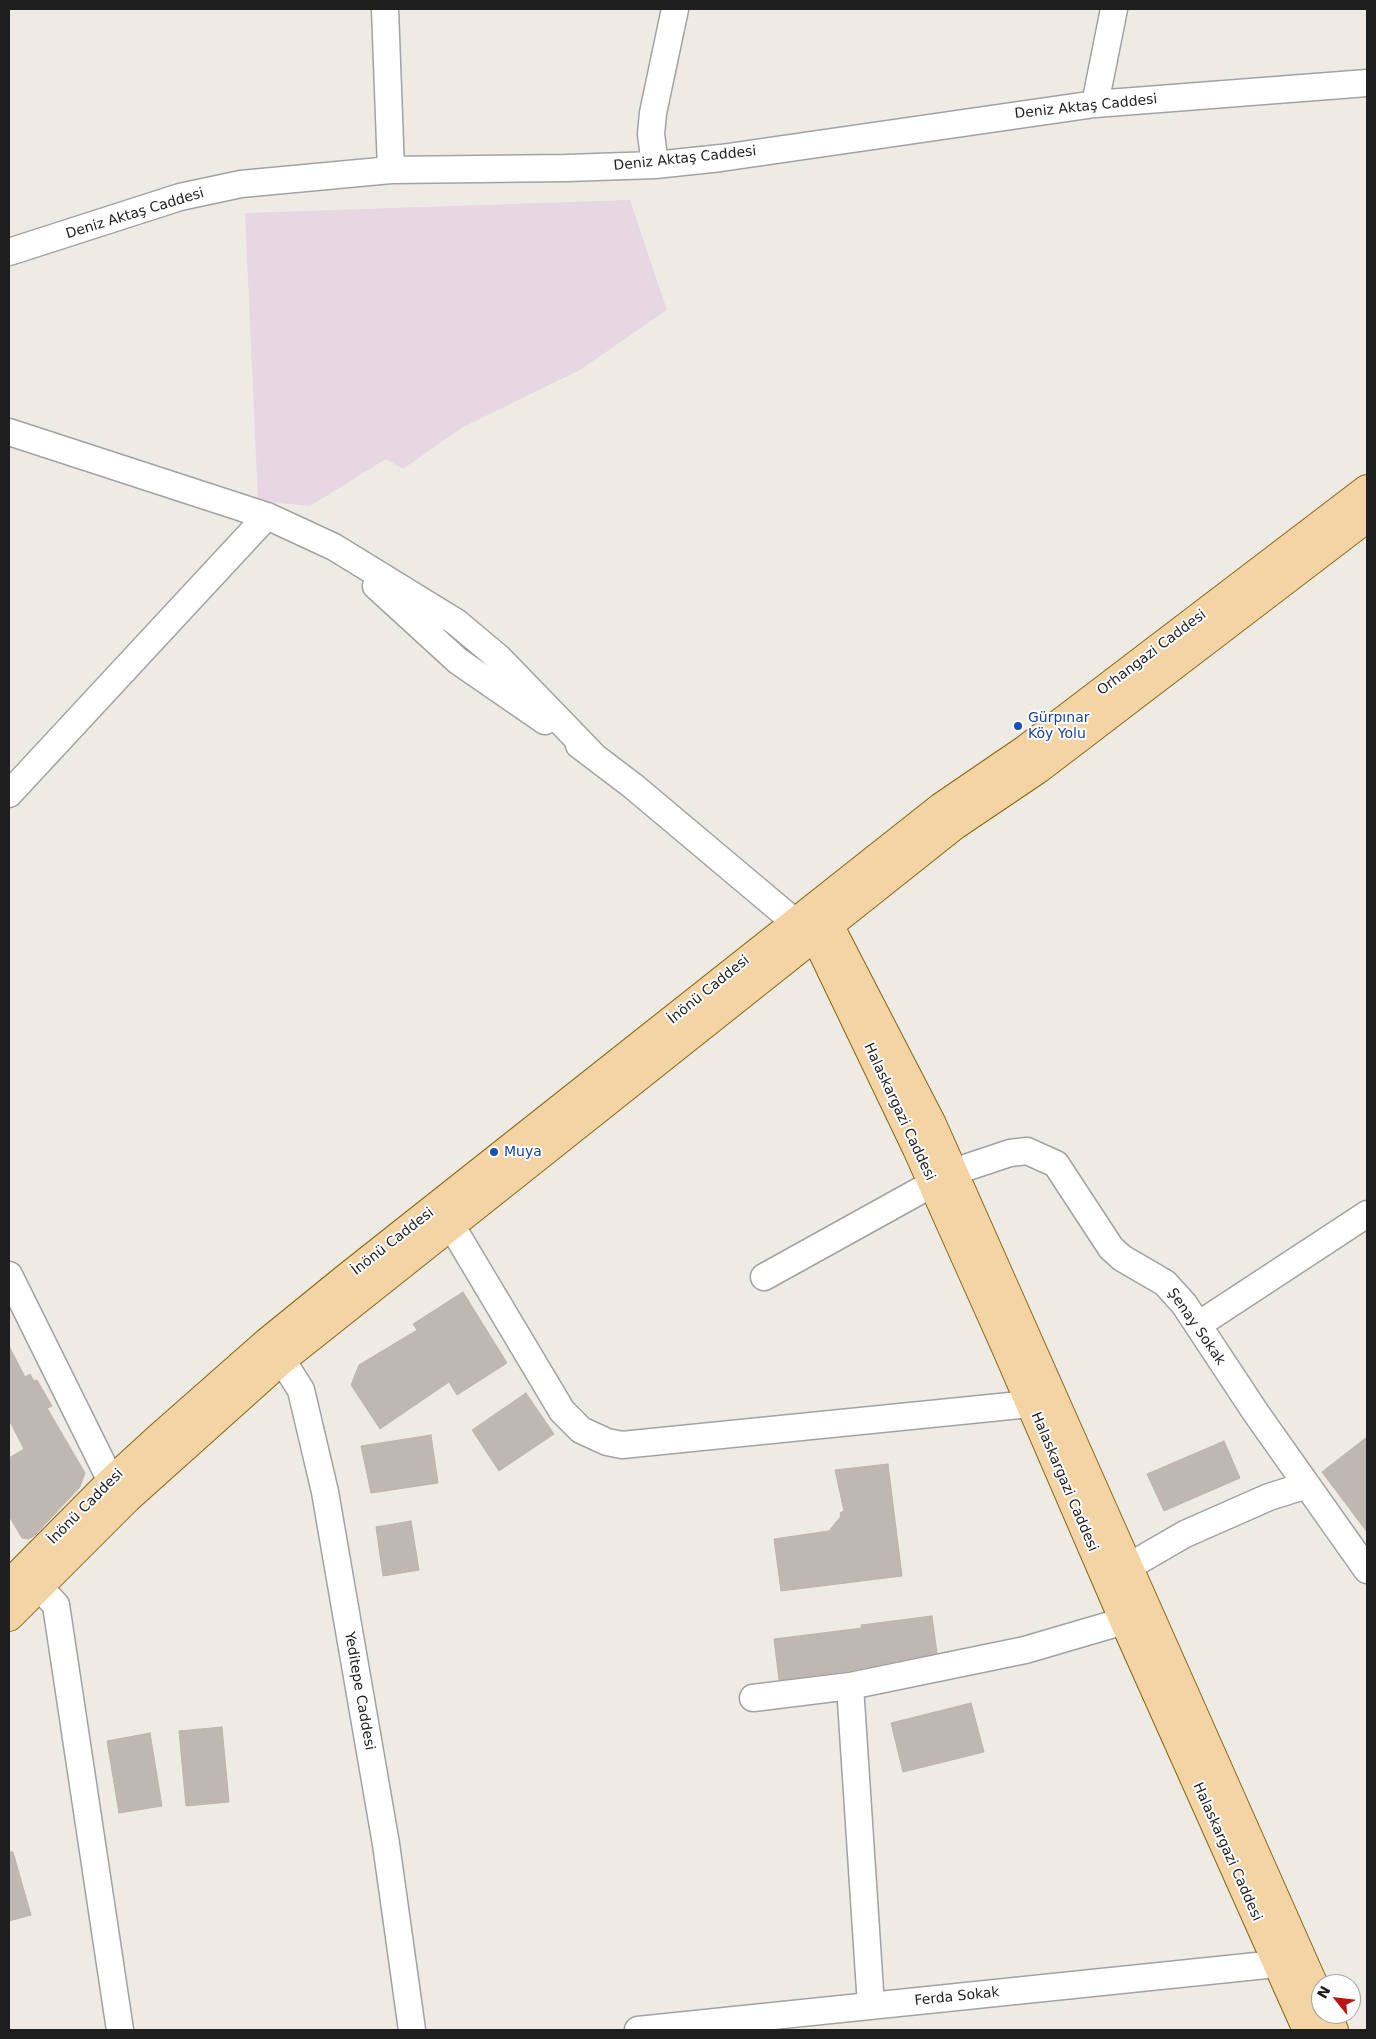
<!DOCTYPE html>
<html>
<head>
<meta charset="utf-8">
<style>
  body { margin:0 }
  #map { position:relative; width:1376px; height:2039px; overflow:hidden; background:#eeebe5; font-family:"DejaVu Sans",sans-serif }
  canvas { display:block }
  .frame { position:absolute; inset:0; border:10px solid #1e1e1e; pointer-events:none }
  .north { position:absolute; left:1311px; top:1974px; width:50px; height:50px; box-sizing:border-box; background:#fff; border:1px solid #a5a5a5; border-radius:50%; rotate:299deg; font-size:14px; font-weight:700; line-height:20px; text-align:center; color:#1e1e1e }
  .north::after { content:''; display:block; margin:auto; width:18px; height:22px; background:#bb1511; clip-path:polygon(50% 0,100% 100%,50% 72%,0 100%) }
</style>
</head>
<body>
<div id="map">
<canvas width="1376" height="2039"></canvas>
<div class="frame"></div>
<div class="north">N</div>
</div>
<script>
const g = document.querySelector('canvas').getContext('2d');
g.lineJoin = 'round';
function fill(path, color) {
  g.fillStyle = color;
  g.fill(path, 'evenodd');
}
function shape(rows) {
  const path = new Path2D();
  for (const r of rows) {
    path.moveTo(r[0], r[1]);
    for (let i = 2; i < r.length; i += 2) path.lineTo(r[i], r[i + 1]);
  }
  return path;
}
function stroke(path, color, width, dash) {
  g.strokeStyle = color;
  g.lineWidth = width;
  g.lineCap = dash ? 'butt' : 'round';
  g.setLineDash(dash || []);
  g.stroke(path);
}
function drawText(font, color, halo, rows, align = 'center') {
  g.font = font + ' "DejaVu Sans",sans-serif';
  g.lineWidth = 4;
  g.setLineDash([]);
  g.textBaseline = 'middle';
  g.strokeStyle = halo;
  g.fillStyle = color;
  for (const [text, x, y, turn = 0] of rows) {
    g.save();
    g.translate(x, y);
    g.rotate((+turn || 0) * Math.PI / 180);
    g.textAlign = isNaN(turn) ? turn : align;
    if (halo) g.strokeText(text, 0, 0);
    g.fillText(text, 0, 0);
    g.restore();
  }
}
fill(shape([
  [630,200,667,310,580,370,463,427,403,469,386,459,310,506,258,501,245,213]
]), '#e7d7e3');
const building = shape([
  [463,1292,507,1363,457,1395,449,1382,380,1429,351,1385,359,1365,417,1330,413,1324,463,1292],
  [9,1346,25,1377,30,1374,34,1381,37,1380,52,1406,47,1408,85,1473,80,1487,34,1536,28,1539,22,1538,9,1516,9,1458,24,1449,9,1420,9,1346],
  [526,1393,554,1434,499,1471,472,1430,526,1393],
  [431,1435,438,1483,371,1493,361,1446,431,1435],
  [1367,1437,1367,1532,1322,1472,1367,1437],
  [1224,1441,1240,1478,1164,1511,1147,1474,1224,1441],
  [888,1464,902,1576,781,1591,774,1539,829,1531,841,1516,840,1513,844,1511,835,1470,888,1464],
  [411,1521,419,1570,383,1576,376,1527,411,1521],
  [932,1616,937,1653,848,1671,779,1680,774,1639,862,1628,861,1625,932,1616],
  [971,1703,984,1752,903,1772,891,1723,971,1703],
  [222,1727,229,1802,186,1806,179,1731,222,1727],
  [150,1733,162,1806,119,1813,107,1741,150,1733],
  [9,1852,13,1852,31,1915,9,1921,9,1852]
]);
fill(building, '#beb7b2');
stroke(building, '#beb3a8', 1);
const minor = shape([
  [385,9,391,170],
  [1095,104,1114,9],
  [655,165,651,134,653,113,675,9],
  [9,252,180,197,241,184,391,170,567,168,655,165,721,158,1095,104,1367,83],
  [9,432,267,516,334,547,456,622,499,658,592,754],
  [376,586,458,661,545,721],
  [579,745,633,786,796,923],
  [9,794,267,516],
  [953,1172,1010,1153,1027,1151,1056,1164,1111,1248,1122,1258,1165,1283,1184,1304,1256,1413,1367,1570],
  [451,1225,562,1411,581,1430,607,1442,622,1445,1030,1404],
  [9,1275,111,1481,125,1496],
  [764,1277,932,1184],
  [1198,1325,1367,1214],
  [282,1360,301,1390,325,1492,386,1844,412,2030],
  [1128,1567,1185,1534,1269,1497,1307,1485],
  [39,1587,56,1605,120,2030],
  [850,1686,871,2006],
  [753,1698,850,1686,1025,1650,1124,1621,1144,1613],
  [638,2030,1276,1964]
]);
const major = shape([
  [828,923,932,1124,1321,2001],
  [799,926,822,951,917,1149,1006,1348,1124,1621,1307,2030],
  [9,1584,111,1481,158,1438,267,1342,347,1277,941,807,1026,749,1367,489],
  [9,1617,128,1498,282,1360,954,826,1037,770,1367,518],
  [1327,2014,1334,2030]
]);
stroke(minor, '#a2a2a2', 29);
stroke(major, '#8b650d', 30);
stroke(minor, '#fff', 26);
stroke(major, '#f4d3a4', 28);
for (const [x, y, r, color] of [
  [1018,726,5,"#1a4fb4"],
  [494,1152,5,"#1a4fb4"]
]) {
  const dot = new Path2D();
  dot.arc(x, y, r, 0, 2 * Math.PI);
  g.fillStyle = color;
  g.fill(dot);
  stroke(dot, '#fff', 2);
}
drawText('14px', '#1e1e1e', '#fff', [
  ["Deniz Aktaş Caddesi",1086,107,-6],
  ["Deniz Aktaş Caddesi",685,159,-6],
  ["Deniz Aktaş Caddesi",135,214,-17],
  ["Orhangazi Caddesi",1152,653,-37],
  ["İnönü Caddesi",709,990,-39],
  ["Halaskargazi Caddesi",899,1112,65],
  ["İnönü Caddesi",393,1242,-38],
  ["Şenay Sokak",1196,1327,55],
  ["Halaskargazi Caddesi",1064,1482,67],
  ["İnönü Caddesi",86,1507,-45],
  ["Yeditepe Caddesi",359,1691,80],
  ["Halaskargazi Caddesi",1227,1852,66],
  ["Ferda Sokak",957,1997,-6]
]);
drawText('14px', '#164399', '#fff', [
  ["Gürpınar",1028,718],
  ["Köy Yolu",1028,734],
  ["Muya",504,1152]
], 'left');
</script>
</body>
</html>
